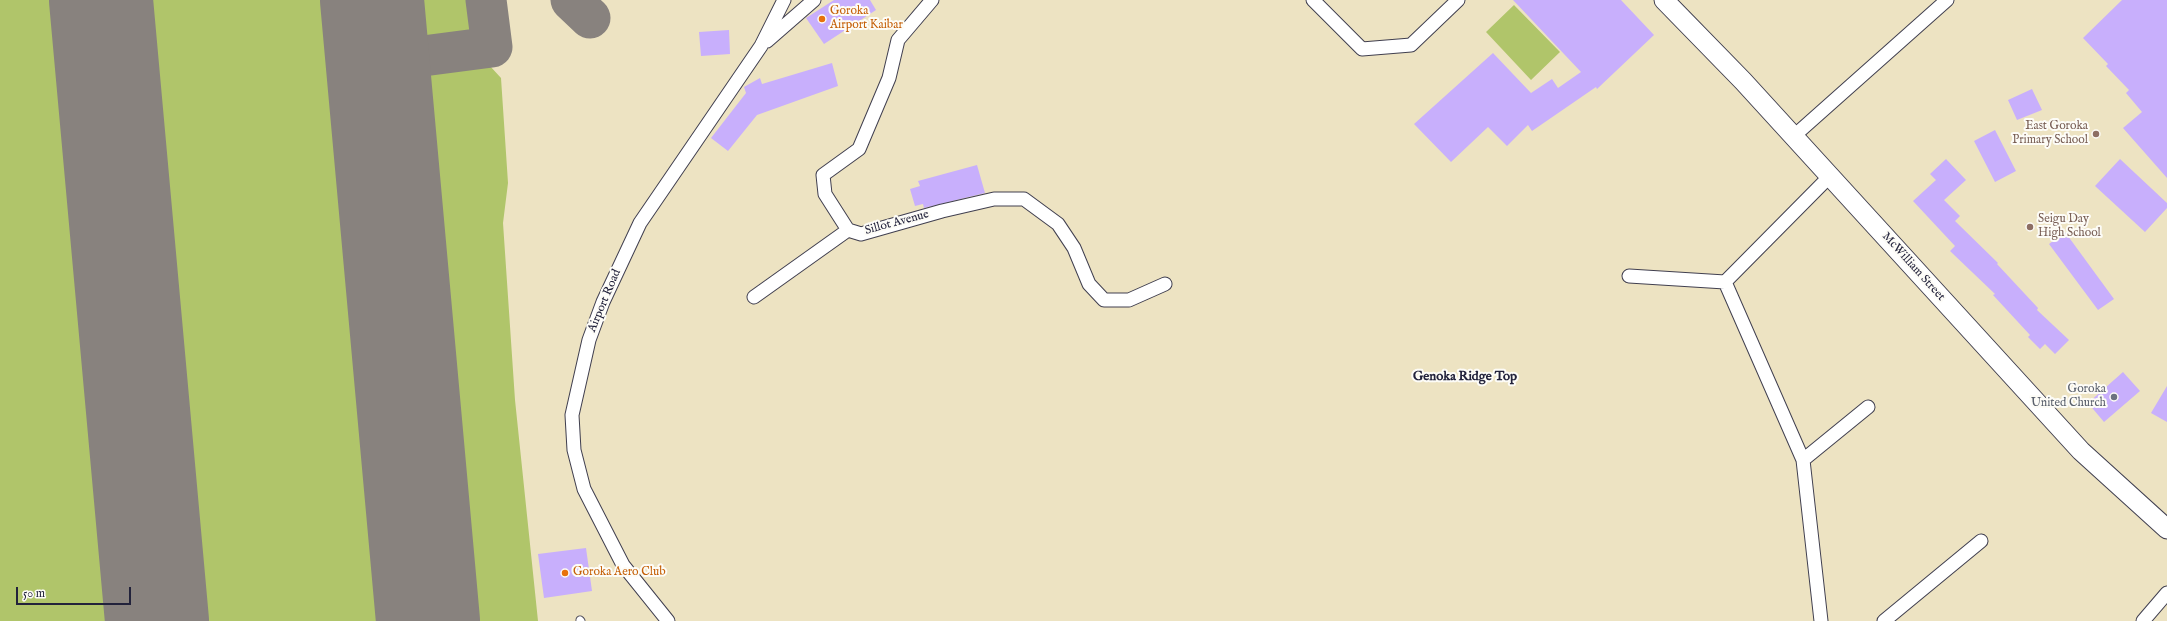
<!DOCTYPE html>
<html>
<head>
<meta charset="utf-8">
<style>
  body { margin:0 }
  #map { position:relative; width:2167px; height:621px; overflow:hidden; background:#ede3c2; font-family:"IM FELL English",serif }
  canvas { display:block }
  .scale { position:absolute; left:16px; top:587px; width:115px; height:18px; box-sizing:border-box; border:2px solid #22223b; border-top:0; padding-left:5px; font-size:12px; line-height:14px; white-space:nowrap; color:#22223b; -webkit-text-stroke:3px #fdfcf7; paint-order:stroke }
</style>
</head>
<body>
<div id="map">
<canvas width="2167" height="621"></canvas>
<div class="scale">50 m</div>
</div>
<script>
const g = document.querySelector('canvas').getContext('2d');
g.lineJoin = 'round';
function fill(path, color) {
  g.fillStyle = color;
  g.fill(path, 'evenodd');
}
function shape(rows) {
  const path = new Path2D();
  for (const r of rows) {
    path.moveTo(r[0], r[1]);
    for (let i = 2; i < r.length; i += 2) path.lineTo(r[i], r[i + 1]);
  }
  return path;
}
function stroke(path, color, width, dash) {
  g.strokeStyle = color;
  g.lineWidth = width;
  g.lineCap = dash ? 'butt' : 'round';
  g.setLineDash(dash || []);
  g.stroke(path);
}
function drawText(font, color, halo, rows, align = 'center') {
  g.font = font + ' "IM FELL English",serif';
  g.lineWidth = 4;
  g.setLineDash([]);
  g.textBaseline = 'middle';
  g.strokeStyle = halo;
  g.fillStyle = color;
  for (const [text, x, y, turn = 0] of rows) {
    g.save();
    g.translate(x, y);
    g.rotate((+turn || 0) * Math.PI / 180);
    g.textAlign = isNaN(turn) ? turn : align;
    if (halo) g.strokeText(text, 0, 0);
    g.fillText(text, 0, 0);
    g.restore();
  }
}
fill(shape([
  [0,0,63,0,118,621,0,621],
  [131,0,354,0,406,621,185,621],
  [388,0,476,0,479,37,473,41,416,47,396,45,391,34],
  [1514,5,1560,52,1531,80,1486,32],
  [470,63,490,66,501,78,508,183,503,223,515,400,538,621,447,621,398,105,401,88,414,73]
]), '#b0c56a');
stroke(shape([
  [571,0,590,18],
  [377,62,492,47,486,0]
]), '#88827e', 41);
stroke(shape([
  [101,0,157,621],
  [372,0,428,621]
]), '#88827e', 104);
fill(shape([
  [834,0,870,0,876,10,824,44,806,18],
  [1513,0,1621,0,1654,35,1597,89,1596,87,1532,131,1528,125,1507,146,1488,127,1451,162,1414,124,1493,53,1531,93,1552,79,1558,88,1581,72],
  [2122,0,2167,0,2167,178,2123,128,2142,112,2126,93,2129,90,2106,66,2108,64,2083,38],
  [729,30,730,54,701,56,699,32],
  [832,63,838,86,757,115,728,151,711,138,746,93,744,87,760,78,762,84],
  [2032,89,2042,110,2017,120,2008,100],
  [1995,130,2016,171,1995,182,1974,141],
  [1946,159,1966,180,1944,200,1960,216,1955,221,1998,263,1997,264,2038,308,2037,310,2069,340,2055,354,2045,344,2040,349,2028,337,2030,335,1993,295,1995,294,1950,251,1955,246,1913,201,1936,180,1930,174],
  [2120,159,2167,203,2167,208,2145,232,2095,186],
  [977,165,985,193,924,208,923,204,915,206,910,189,920,186,918,181],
  [2065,232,2114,299,2098,310,2049,244],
  [2123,372,2140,391,2104,422,2088,403],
  [2167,386,2167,422,2151,413],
  [586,548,592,591,544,598,538,554]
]), '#c8affc');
const lane = shape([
  [580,620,581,621]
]);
const street = shape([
  [932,0,898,40,889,78,859,149,823,175,825,194,848,230,861,234,942,211,994,199,1024,199,1058,224,1074,248,1089,284,1104,300,1129,300,1165,284],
  [1313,0,1362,49,1411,45,1458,0],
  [767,41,814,0],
  [1794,136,1947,0],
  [1629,276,1725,282],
  [754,297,848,230],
  [1803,460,1868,407],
  [668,621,623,565,584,489,574,450,572,415,589,340,603,302,640,223,761,46,784,0],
  [1821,621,1803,460,1725,282,1830,176],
  [1884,621,1981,541],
  [2143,621,2167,593]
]);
const secondary = shape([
  [1664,0,1743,81,2081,451,2167,529]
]);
stroke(lane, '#403f4f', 9);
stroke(street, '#403f4f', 15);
stroke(secondary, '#403f4f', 21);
stroke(lane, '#fff', 7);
stroke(street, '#fff', 13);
stroke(secondary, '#fff', 19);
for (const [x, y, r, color] of [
  [822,19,4,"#e8710a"],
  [2096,134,4,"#8d6e63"],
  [2030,227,4,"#8d6e63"],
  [2114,397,4,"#6b7280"],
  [565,573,4,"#e8710a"]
]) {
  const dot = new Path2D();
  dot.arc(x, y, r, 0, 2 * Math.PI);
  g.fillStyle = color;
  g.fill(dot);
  stroke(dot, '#fdfcf7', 1.5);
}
drawText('12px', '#c56008', '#fdfcf7', [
  ["Goroka",830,12],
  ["Airport Kaibar",830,26],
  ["Goroka Aero Club",573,573]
], 'left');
drawText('12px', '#785e54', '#fdfcf7', [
  ["East Goroka",2088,127],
  ["Primary School",2088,141],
  ["Seigu Day",2038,220,"left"],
  ["High School",2038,234,"left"]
], 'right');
drawText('12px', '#22223b', '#fdfcf7', [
  ["Sillot Avenue",897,223,-15],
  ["McWilliam Street",1913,267,48],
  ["Airport Road",605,301,-67]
]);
drawText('12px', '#5b616d', '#fdfcf7', [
  ["Goroka",2106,390],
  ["United Church",2106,404]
], 'right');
drawText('bold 13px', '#22223b', '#fdfcf7', [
  ["Genoka Ridge Top",1465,377]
]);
</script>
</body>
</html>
